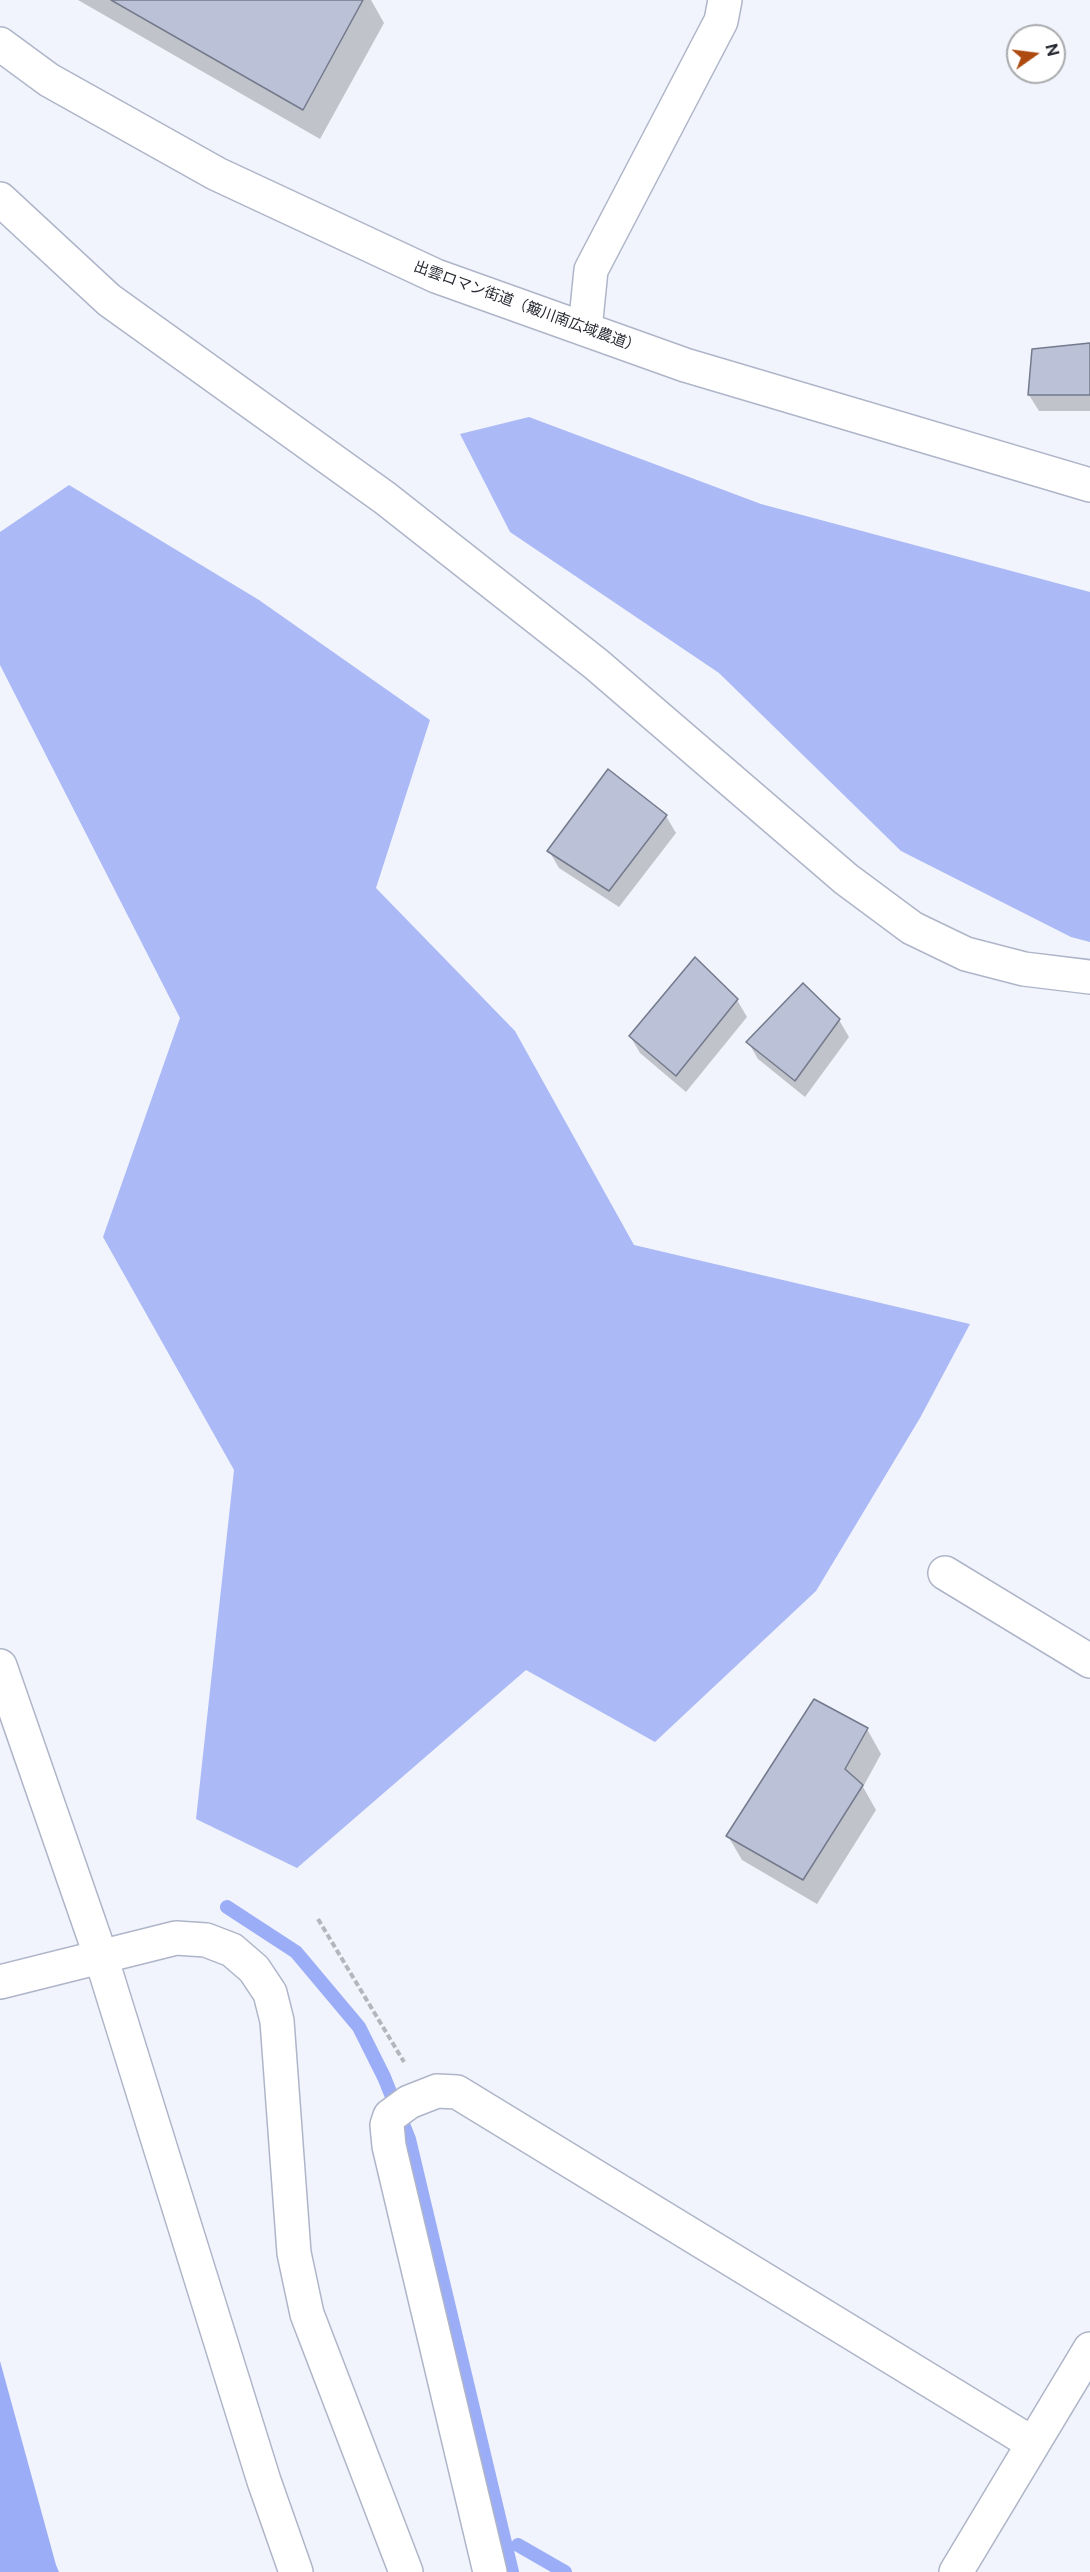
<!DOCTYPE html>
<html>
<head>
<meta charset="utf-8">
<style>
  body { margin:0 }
  #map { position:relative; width:1090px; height:2572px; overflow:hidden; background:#f1f4fc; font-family:"Public Sans",sans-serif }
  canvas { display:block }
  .north { position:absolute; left:1006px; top:24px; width:60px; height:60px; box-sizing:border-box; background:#fff; border:2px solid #a9aaad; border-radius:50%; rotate:76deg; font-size:16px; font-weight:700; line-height:24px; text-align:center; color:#282a32 }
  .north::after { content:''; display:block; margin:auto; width:21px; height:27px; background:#ad4a10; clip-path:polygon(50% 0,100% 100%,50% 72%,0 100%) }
</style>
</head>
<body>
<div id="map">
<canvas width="1090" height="2572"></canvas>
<div class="north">N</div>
</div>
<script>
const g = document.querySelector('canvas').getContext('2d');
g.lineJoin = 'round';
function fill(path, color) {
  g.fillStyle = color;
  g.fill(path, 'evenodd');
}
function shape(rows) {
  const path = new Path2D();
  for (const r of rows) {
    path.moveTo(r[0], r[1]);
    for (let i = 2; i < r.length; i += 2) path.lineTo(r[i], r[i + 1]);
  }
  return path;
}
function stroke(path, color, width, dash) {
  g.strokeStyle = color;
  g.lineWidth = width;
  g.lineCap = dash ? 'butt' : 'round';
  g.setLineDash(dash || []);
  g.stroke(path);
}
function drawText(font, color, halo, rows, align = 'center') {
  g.font = font + ' "Public Sans","Noto Sans JP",sans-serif';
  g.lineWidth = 4.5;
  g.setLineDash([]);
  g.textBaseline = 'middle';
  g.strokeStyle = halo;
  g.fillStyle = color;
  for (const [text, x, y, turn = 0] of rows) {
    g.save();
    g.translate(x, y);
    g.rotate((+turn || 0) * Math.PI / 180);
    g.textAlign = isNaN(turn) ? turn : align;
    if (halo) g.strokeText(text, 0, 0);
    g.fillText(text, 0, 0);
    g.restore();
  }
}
fill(shape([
  [529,417,761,504,1090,592,1090,942,1071,937,901,851,719,673,510,532,460,434],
  [69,485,259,600,430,720,376,888,515,1031,634,1245,970,1324,920,1418,816,1591,655,1742,526,1670,297,1868,196,1819,234,1470,103,1237,180,1018,0,665,0,532]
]), '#abbaf6');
fill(shape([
  [0,2361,56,2565,59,2572,0,2572]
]), '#9badf7');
fill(shape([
  [78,0,371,0,384,23,320,139],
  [1090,345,1090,411,1039,411,1029,395],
  [666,816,676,833,619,907,559,868,549,851],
  [737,1000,747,1017,686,1092,640,1053,630,1036],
  [839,1020,849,1037,805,1097,758,1059,748,1042],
  [867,1729,881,1754,863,1787,876,1810,817,1904,742,1860,728,1836]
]), '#0003');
stroke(shape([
  [227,1907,296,1952,359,2027,384,2077,409,2139,512,2572],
  [518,2545,565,2572]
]), '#9badf7', 14);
const building = shape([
  [111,0,363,0,303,110,111,0],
  [1090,343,1090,395,1028,395,1032,349,1090,343],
  [608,769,667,815,609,891,547,851,608,769],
  [695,957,738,999,676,1076,629,1036,695,957],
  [803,983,840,1019,795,1081,746,1042,803,983],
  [814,1699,868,1728,845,1769,863,1785,803,1880,726,1836,814,1699]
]);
fill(building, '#bbc1d6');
stroke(building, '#747a8d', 1.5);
const street = shape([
  [0,199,109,300,385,498,596,664,846,879,912,928,966,954,1024,969,1090,977],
  [585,329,591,270,721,21,725,0],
  [945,1573,1090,1661],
  [0,1666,101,1957,264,2481,296,2572],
  [0,1982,176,1938,206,1940,232,1950,254,1969,270,1993,277,2021,294,2253,307,2314,406,2572],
  [490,2572,389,2146,387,2125,390,2116,409,2102,437,2091,457,2092,1032,2443],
  [956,2572,1090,2349]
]);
const secondary = shape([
  [0,44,49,80,217,174,436,276,685,365,1090,485]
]);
stroke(street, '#afb5c9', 36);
stroke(secondary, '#afb5c9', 36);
stroke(shape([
  [318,1919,404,2062]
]), '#b4b6be', 4, [6, 3]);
stroke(street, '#fff', 33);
stroke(secondary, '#fff', 33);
drawText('15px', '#282a32', '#fff', [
  ["出雲ロマン街道（簸川南広域農道）",527,307,20]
]);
</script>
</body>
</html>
